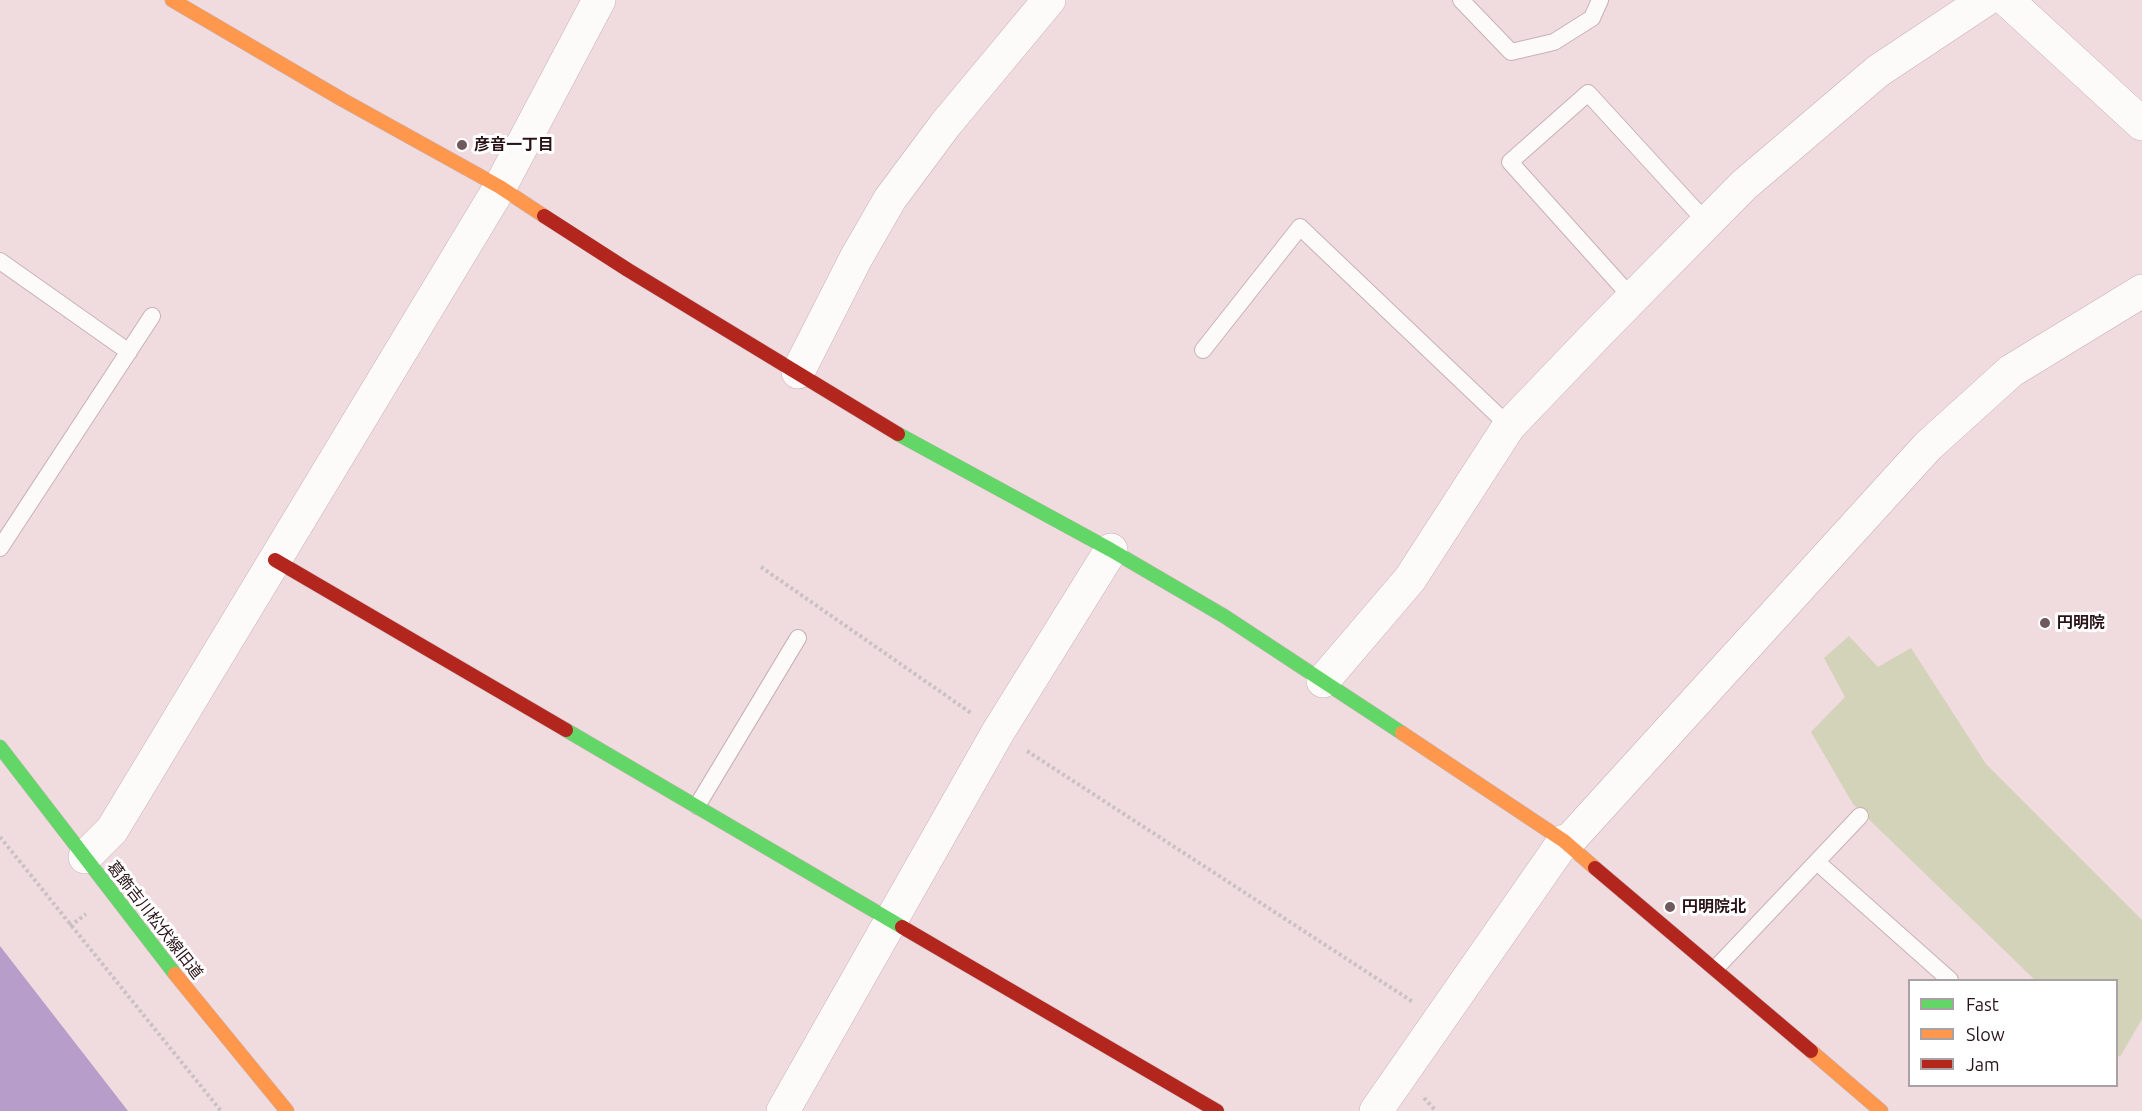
<!DOCTYPE html>
<html>
<head>
<meta charset="utf-8">
<style>
  body { margin:0 }
  #map { position:relative; width:2142px; height:1111px; overflow:hidden; background:#f0dbdf; font-family:Ubuntu,sans-serif }
  canvas { display:block }
  .legend { position:absolute; left:1908px; top:979px; width:210px; height:108px; box-sizing:border-box; background:#fff; border:2px solid #a9a1a3; margin:0; padding:8px 10px; list-style:none; font-size:18px; color:#291318 }
  .legend li { display:flex; align-items:center; gap:12px; height:30px }
  .legend b { width:30px; border:2px solid #a9a1a3 }
</style>
</head>
<body>
<div id="map">
<canvas width="2142" height="1111"></canvas>
<ul class="legend">
<li><b style="height:8px;background:#63d668"></b>Fast</li>
<li><b style="height:8px;background:#ff974d"></b>Slow</li>
<li><b style="height:8px;background:#b3261e"></b>Jam</li>
</ul>
</div>
<script>
const g = document.querySelector('canvas').getContext('2d');
g.lineJoin = 'round';
function fill(path, color) {
  g.fillStyle = color;
  g.fill(path, 'evenodd');
}
function shape(rows) {
  const path = new Path2D();
  for (const r of rows) {
    path.moveTo(r[0], r[1]);
    for (let i = 2; i < r.length; i += 2) path.lineTo(r[i], r[i + 1]);
  }
  return path;
}
function stroke(path, color, width, dash) {
  g.strokeStyle = color;
  g.lineWidth = width;
  g.lineCap = dash ? 'butt' : 'round';
  g.setLineDash(dash || []);
  g.stroke(path);
}
function drawText(font, color, halo, rows, align = 'center') {
  g.font = font + ' Ubuntu,"Noto Sans JP",sans-serif';
  g.lineWidth = 6;
  g.setLineDash([]);
  g.textBaseline = 'middle';
  g.strokeStyle = halo;
  g.fillStyle = color;
  for (const [text, x, y, turn = 0] of rows) {
    g.save();
    g.translate(x, y);
    g.rotate((+turn || 0) * Math.PI / 180);
    g.textAlign = isNaN(turn) ? turn : align;
    if (halo) g.strokeText(text, 0, 0);
    g.fillText(text, 0, 0);
    g.restore();
  }
}
fill(shape([
  [1849,636,1878,667,1911,648,1986,764,2142,920,2142,1019,2120,1057,2116,1054,2116,980,2035,980,1853,804,1811,732,1845,697,1824,658]
]), '#d3d3ba');
fill(shape([
  [0,946,128,1111,0,1111]
]), '#b79dca');
const lane = shape([
  [1461,0,1511,52,1554,42,1592,18,1600,0],
  [0,261,129,352],
  [1633,299,1510,162,1588,93,1707,223],
  [1203,350,1300,227,1509,426],
  [0,548,152,316],
  [697,806,798,638],
  [1817,862,1950,980],
  [1716,968,1860,816]
]);
const street = shape([
  [2007,0,2142,124],
  [798,372,856,258,890,199,945,125,1049,0],
  [1323,681,1410,579,1509,426,1600,331,1744,185,1878,71,1985,0],
  [1567,843,1928,446,2011,371,2142,291],
  [85,857,112,830,500,187,599,0],
  [783,1111,998,732,1111,550],
  [1376,1111,1564,841]
]);
const fast = shape([
  [898,434,1111,550,1224,616,1402,733],
  [566,730,902,927],
  [0,747,175,974]
]);
const slow = shape([
  [172,0,343,100,500,187,544,216],
  [1402,733,1564,841,1595,868],
  [175,974,287,1111],
  [1811,1051,1881,1111]
]);
const jam = shape([
  [544,216,628,270,898,434],
  [275,560,566,730],
  [1595,868,1811,1051],
  [902,927,1217,1111]
]);
stroke(lane, '#c7b2b6', 18);
stroke(street, '#c7b2b6', 34);
stroke(fast, '#c7b2b6', 15);
stroke(slow, '#c7b2b6', 15);
stroke(jam, '#c7b2b6', 15);
stroke(shape([
  [761,567,971,713],
  [1027,751,1413,1002],
  [0,837,221,1111],
  [70,926,86,914],
  [1424,1098,1436,1111]
]), '#c9c1c3', 4, [3, 3]);
stroke(lane, '#fdfafa', 16);
stroke(street, '#fdfafa', 33);
stroke(fast, '#63d668', 14);
stroke(slow, '#ff974d', 14);
stroke(jam, '#b3261e', 14);
for (const [x, y, r, color] of [
  [462,145,6,"#6f595e"],
  [2045,623,6,"#6f595e"],
  [1670,907,6,"#6f595e"]
]) {
  const dot = new Path2D();
  dot.arc(x, y, r, 0, 2 * Math.PI);
  g.fillStyle = color;
  g.fill(dot);
  stroke(dot, '#fff', 2);
}
drawText('bold 16px', '#291318', '#fff', [
  ["彦音一丁目",474,145],
  ["円明院",2057,623],
  ["円明院北",1682,907]
], 'left');
drawText('16px', '#291318', '#fff', [
  ["葛飾吉川松伏線旧道",155,920,52]
]);
</script>
</body>
</html>
